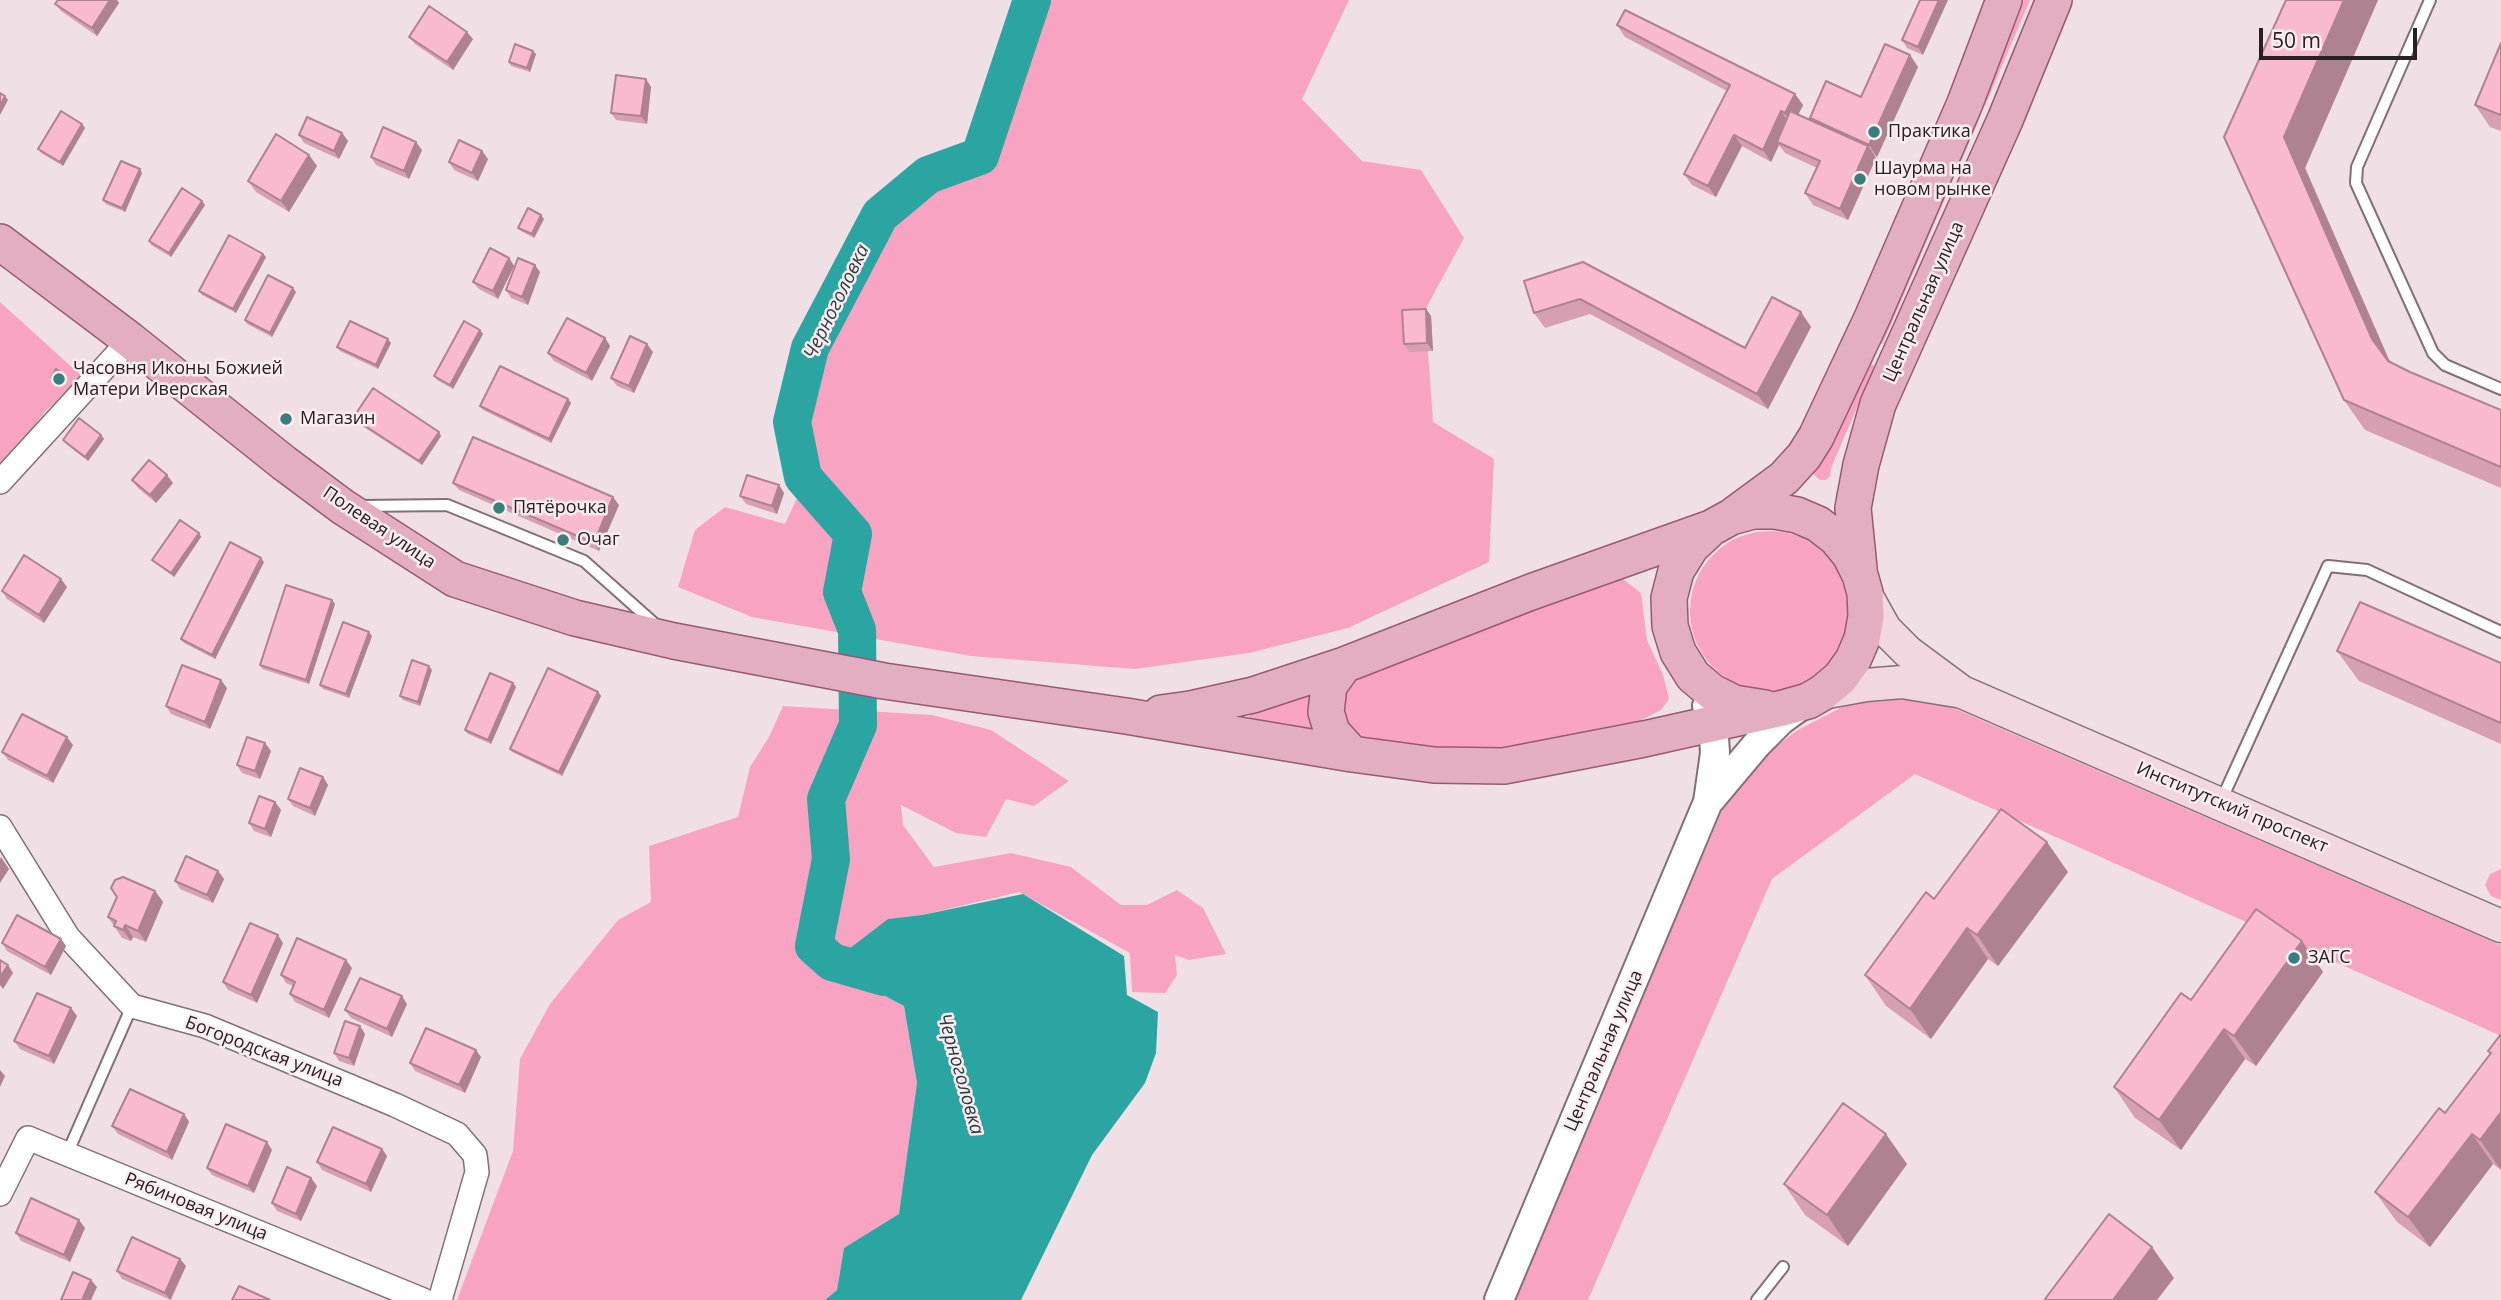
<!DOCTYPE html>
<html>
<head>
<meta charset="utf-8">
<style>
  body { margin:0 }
  #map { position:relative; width:2501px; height:1300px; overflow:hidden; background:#f0e0e5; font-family:"Open Sans",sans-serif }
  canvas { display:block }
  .scale { position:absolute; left:2259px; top:28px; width:158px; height:32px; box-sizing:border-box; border:4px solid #262123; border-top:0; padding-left:9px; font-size:21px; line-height:24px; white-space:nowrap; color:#262123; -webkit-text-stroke:5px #fdedf2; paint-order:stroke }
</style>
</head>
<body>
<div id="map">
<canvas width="2501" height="1300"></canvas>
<div class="scale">50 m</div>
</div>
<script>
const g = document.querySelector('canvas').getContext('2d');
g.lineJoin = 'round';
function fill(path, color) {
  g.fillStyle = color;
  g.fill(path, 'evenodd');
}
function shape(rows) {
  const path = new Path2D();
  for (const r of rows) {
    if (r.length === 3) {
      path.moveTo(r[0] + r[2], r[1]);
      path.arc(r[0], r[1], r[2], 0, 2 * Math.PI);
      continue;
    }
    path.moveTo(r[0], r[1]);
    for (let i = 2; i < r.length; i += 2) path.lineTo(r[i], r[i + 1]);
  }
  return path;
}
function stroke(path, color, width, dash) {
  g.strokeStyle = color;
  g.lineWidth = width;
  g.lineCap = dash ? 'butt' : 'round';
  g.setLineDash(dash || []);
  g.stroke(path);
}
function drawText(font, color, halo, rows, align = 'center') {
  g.font = font + ' "Open Sans",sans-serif';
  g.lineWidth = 5;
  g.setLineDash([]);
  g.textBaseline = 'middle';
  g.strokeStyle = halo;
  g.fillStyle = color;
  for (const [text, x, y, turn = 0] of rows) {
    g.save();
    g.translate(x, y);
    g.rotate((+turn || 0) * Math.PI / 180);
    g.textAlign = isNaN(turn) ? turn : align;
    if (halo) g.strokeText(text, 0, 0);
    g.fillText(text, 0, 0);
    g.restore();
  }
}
fill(shape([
  [1049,0,1349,0,1302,99,1362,161,1421,170,1464,238,1425,310,1433,422,1494,459,1489,562,1348,628,1249,653,1135,669,971,656,752,617,678,587,695,530,725,507,785,524,797,498,787,469,801,439,823,356,844,313,909,204,997,161],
  [2014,0,2030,0,1985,106,1972,99],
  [1968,109,1981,115,1883,343,1878,346],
  [0,302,85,379,47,409,0,473],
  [1861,359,1875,366,1831,468,1830,476,1826,480,1820,480,1814,475,1814,467],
  [1770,611,80],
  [1604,576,1623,579,1641,593,1647,640,1663,675,1669,699,1661,710,1639,721,1579,739,1509,753,1457,754,1352,740,1342,728,1339,690,1347,677],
  [1317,688,1320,735,1250,721,1249,716,1252,713],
  [1890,693,1928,697,2501,945,2501,1036,1915,774,1772,879,1588,1300,1514,1300,1723,808,1740,782,1763,757,1796,731,1852,702],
  [783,706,932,715,991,730,1069,781,1034,806,1006,799,986,837,956,833,901,805,903,825,934,867,1011,853,1071,867,1121,905,1147,905,1177,890,1203,908,1226,954,1189,960,1175,955,1177,975,1165,993,1132,992,1130,953,1019,892,922,915,888,919,830,980,865,986,904,1006,917,1083,899,1215,844,1248,837,1290,825,1300,457,1300,513,1151,520,1059,550,1004,618,920,651,902,649,846,738,817,750,767,769,737],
  [2501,869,2501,900,2491,896,2485,885,2490,874]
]), '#f9a3c2');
fill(shape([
  [1023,894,1124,956,1127,995,1158,1012,1156,1053,1145,1083,1092,1155,1021,1300,825,1300,837,1290,844,1248,899,1214,917,1083,904,1006,866,986,830,981,832,962,888,919,922,915]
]), '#2ba5a1');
stroke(shape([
  [884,977,832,962,814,946,831,859,826,799,858,725,857,630,842,592,853,534,803,477,792,422,810,348,880,215,928,175,980,156,1032,0]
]), '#2ba5a1', 38);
const service = shape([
  [2430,0,2357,167,2356,183,2433,353,2445,365,2501,389],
  [361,506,447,505,584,561,656,625],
  [2221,801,2328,566,2367,570,2501,632],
  [67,1154,132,1006],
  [1757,1300,1783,1267]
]);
const minor = shape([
  [0,482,130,340],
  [0,827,68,937,132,1006,205,1026,395,1105,457,1134,475,1155,477,1172,440,1300],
  [0,1194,28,1138,423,1300]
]);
const tertiary = shape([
  [1710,800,1757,744,1781,720,1803,704],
  [1499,1300,1708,802,1715,753,1713,722,1707,706]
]);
const secondary = shape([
  [1865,593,1885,629,1908,652,1962,692,2501,926],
  [1822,693,1866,685,1902,682,1957,691]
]);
const primary = shape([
  [0,242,130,340,284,463,343,507,455,579,575,618,674,641,884,681,1126,716,1352,754,1434,765,1504,766,1644,739,1783,708,1808,701,1822,693,1840,678,1853,660,1862,639,1866,616,1865,593,1860,575,1850,555,1836,538,1818,524,1797,515,1775,511,1753,511,1731,517],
  [1708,531,1691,547,1676,571,1669,598,1670,626,1678,652,1693,676,1712,692,1734,703,1765,708],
  [1859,568,1853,508,1861,465,1878,404,2005,120,2054,0],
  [1344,665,1329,686,1326,712,1332,732,1352,754],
  [1161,713,1190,709,1253,695,1344,665,1531,592,1711,528,1731,517,1784,478,1804,456,1816,437,1872,318,1965,103,2004,0]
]);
stroke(service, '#7f7176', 14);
stroke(minor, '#7f7176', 26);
stroke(tertiary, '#7f7176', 32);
stroke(secondary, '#7f7176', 35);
stroke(primary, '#965a70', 38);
stroke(service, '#fff', 10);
stroke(minor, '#fff', 23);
stroke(tertiary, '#fff', 28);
stroke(secondary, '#f2d6e0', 32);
stroke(primary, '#e4aec2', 35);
fill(shape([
  [58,0,117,0,119,3,97,36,61,11,55,4],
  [1920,0,1923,55,1907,48,1902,40],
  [2286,0,2378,0,2305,168,2390,362,2410,372,2501,410,2501,488,2365,430,2344,400,2224,137],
  [1617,25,1795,94,1803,105,1798,115,1812,121,1810,118,1861,97,1910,55,1918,67,1877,157,1874,155,1876,158,1848,220,1813,205,1805,193,1817,168,1785,153,1779,145,1771,162,1742,146,1716,197,1692,185,1684,174,1727,91,1625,37],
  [409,37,473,39,453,70,415,44],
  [2501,43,2501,131,2490,127,2475,105],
  [533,51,536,54,530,72,511,66,509,62],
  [646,79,651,87,647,124,616,120,611,113],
  [82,124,85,128,63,166,41,153,38,149],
  [342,133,348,141,339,159,304,143,299,135],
  [422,150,409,179,376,165,371,157],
  [309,155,317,166,289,212,256,192,248,181],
  [488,159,478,181,454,170,449,162],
  [140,169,142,173,125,212,106,204,103,200],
  [205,205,171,257,151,245,149,241],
  [544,219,534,238,521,231,518,228],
  [263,254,266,257,236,313,202,295,199,291],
  [509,258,514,266,498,299,479,289,473,282],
  [540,272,528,305,511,298,506,290],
  [1524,281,1745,348,1801,312,1811,327,1768,409,1590,314,1545,328,1534,313],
  [296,292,272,337,247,324,245,320],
  [1426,309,1431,316,1433,351,1409,352,1404,344],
  [483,334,453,389,437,380,434,376],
  [605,338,610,346,592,381,554,361,548,353],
  [391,343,378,369,340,351,337,347],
  [653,352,634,393,617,386,611,378],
  [568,399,571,403,551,443,483,410,480,406],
  [353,418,439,432,441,436,422,465,356,422],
  [101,435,104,439,88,461,66,444,63,440],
  [132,480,173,483,156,503,138,488],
  [453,483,619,505,599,551,459,490],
  [779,485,784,493,777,514,746,504,740,496],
  [199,533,201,537,174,577,155,563,152,560],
  [264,562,215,659,184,643,181,639],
  [67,587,44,623,7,599,2,591],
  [332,600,335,604,309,684,262,669,260,665],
  [372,636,349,698,323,689,320,685],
  [2337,651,2501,663,2501,744,2359,681],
  [432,670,420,706,403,700,400,696],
  [513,683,516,687,491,744,468,734,465,730],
  [227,688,210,729,171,714,166,706],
  [598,692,601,696,562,776,512,752,510,749],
  [265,743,271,751,260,779,242,773,237,765],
  [73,745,53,783,8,760,2,752],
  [323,777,328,785,315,816,293,806,288,799],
  [275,802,281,810,271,837,254,831,249,823],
  [218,871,224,879,213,903,180,889,175,881],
  [2068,872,1998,966,1988,959,1931,1039,1886,1006,1865,975,1934,899],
  [155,891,163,902,146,942,133,937,131,941,122,938,108,917,117,897],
  [61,939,66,946,51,975,7,951,2,943],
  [2302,941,2323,972,2256,1066,2245,1059,2181,1150,2135,1118,2114,1087,2191,1000],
  [283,943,257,1003,228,990,223,982],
  [352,968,329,1018,295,1002,290,994,293,986,286,983,281,975],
  [407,1004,392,1037,351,1018,345,1010],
  [71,1008,77,1016,54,1064,20,1049,14,1041],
  [365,1034,354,1066,339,1061,334,1053],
  [2501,1034,2501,1170,2493,1164,2430,1247,2397,1222,2375,1192,2445,1113,2490,1054,2488,1051],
  [481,1057,465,1093,415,1071,410,1063],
  [184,1114,189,1122,172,1160,118,1134,112,1126],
  [382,1149,387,1156,371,1192,322,1170,317,1162],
  [272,1150,254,1193,212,1175,207,1168],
  [1907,1164,1848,1246,1805,1215,1784,1184],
  [317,1186,301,1221,277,1211,272,1203],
  [85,1228,70,1262,21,1241,16,1233],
  [186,1266,171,1300,122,1279,117,1271]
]), '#d6a0b2');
fill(shape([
  [110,0,117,0,119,3,97,36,92,28],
  [1939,0,1948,0,1923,55,1918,47],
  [2344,0,2378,0,2305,168,2393,369,2372,339,2284,137],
  [467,32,473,39,453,70,447,62],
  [533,51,536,54,530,72,527,68],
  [1910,55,1918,67,1877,157,1869,145],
  [646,79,651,87,647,124,641,116],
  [1795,94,1803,105,1793,125,1785,113],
  [5,96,8,100,0,115,0,106],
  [1781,111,1789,123,1777,142,1779,145,1771,162,1763,150],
  [82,124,85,128,63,166,60,162],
  [342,133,348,141,339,159,334,151],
  [1734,135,1742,146,1716,197,1708,186],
  [416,142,422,150,409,179,404,171],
  [1868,146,1876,158,1848,220,1840,209],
  [482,151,488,159,478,181,472,173],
  [309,155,317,166,289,212,281,201],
  [140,169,142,173,125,212,122,208],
  [202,201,205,205,171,257,169,253],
  [541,215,544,219,534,238,532,234],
  [263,254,266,257,236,313,233,309],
  [509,258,514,266,498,299,493,291],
  [535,265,540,272,528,305,522,297],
  [293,288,296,292,272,337,270,333],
  [1426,309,1431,316,1433,351,1427,343],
  [1801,312,1811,327,1768,409,1757,394],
  [480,330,483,334,453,389,450,385],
  [605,338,610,346,592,381,586,373],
  [388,339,391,343,378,369,376,365],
  [647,344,653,352,634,393,629,386],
  [62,373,65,377,60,385,57,381],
  [568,399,571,403,551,443,549,439],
  [439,432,441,436,422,465,419,461],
  [101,435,104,439,88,461,85,457],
  [167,475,173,483,156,503,150,495],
  [779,485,784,493,777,514,772,506],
  [613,497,619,505,599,551,594,543],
  [199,533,201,537,174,577,171,573],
  [261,558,264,562,215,659,212,655],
  [61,579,67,587,44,623,39,615],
  [332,600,335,604,309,684,306,680],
  [369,632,372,636,349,698,346,694],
  [429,666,432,670,420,706,418,702],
  [221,680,227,688,210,729,205,722],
  [513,683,516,687,491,744,488,740],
  [598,692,601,696,562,776,559,772],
  [67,737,73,745,53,783,47,776],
  [265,743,271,751,260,779,255,771],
  [323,777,328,785,315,816,310,808],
  [275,802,281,810,271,837,265,829],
  [2047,842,2068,872,1998,966,1977,935],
  [1,857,9,869,0,883,0,859],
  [218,871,224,879,213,903,207,895],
  [155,891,163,902,146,942,138,931],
  [125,925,133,937,131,941,123,930],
  [1967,928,1988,959,1931,1039,1910,1009],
  [278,935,283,943,257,1003,251,995],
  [61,939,66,946,51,975,45,967],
  [2302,941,2323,972,2256,1066,2234,1036],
  [346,960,352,968,329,1018,324,1010],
  [8,965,13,973,3,989,0,985,0,977],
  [402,996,407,1004,392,1037,387,1029],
  [71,1008,77,1016,54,1064,49,1056],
  [360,1026,365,1034,354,1066,349,1058],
  [2224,1029,2245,1059,2181,1150,2159,1120],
  [476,1050,481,1057,465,1093,459,1085],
  [0,1070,5,1076,0,1087],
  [2501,1112,2501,1170,2480,1140],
  [184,1114,189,1122,172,1160,167,1152],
  [1886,1134,1907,1164,1848,1246,1827,1215],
  [2472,1134,2493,1164,2430,1247,2408,1217],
  [267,1142,272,1150,254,1193,248,1186],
  [382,1149,387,1156,371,1192,366,1184],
  [311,1178,317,1186,301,1221,296,1214],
  [79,1220,85,1228,70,1262,64,1255],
  [2152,1247,2174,1278,2157,1300,2113,1300],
  [180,1259,186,1266,170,1300,165,1293],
  [91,1280,97,1287,91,1300,82,1300]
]), '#ae8291');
const building = shape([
  [58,0,110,0,92,28,55,4,58,0],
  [1920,0,1939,0,1918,47,1902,40,1920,0],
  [2286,0,2344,0,2284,137,2372,339,2388,361,2410,372,2501,410,2501,467,2344,400,2224,137,2286,0],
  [429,6,467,32,447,62,409,37,429,6],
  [1625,10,1795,94,1785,113,1781,111,1763,150,1734,135,1708,186,1684,174,1730,85,1617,25,1625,10],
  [2501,43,2501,115,2475,105,2501,43],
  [515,44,533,51,527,68,509,62,515,44],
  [1885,44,1910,55,1869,145,1810,118,1826,81,1861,97,1885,44],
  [616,75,646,79,641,116,611,113,616,75],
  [0,93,5,96,0,106,0,93],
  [61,111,82,124,60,162,38,149,61,111],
  [1790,111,1868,146,1840,209,1805,193,1820,161,1777,142,1790,111],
  [307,117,342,133,334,151,299,135,307,117],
  [383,127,416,142,404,171,371,157,383,127],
  [276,134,309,155,281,201,248,181,276,134],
  [459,140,482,151,472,173,449,162,459,140],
  [121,161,140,169,122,208,103,200,121,161],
  [182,188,202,201,169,253,149,241,182,188],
  [528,208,541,215,532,234,518,228,528,208],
  [229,235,263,254,233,309,199,291,229,235],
  [490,248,509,258,493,291,473,282,490,248],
  [518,258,535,265,522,297,506,290,518,258],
  [1583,262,1745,348,1772,297,1801,312,1757,394,1580,299,1534,313,1524,281,1583,262],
  [268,275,293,288,270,333,245,320,268,275],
  [1426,309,1427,343,1404,344,1402,310,1426,309],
  [567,318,605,338,586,373,548,353,567,318],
  [350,321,388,339,376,365,337,347,350,321],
  [464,321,480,330,450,385,434,376,464,321],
  [630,336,647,344,629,386,611,378,630,336],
  [500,366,568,399,549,439,480,406,500,366],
  [56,369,62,373,57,381,51,377,56,369],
  [373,388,439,432,419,461,353,418,373,388],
  [79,418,101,435,85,457,63,440,79,418],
  [473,437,613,497,594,543,453,483,473,437],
  [149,460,167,475,150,495,132,480,149,460],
  [747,475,779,485,772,506,740,496,747,475],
  [180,520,199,533,171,573,152,560,180,520],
  [230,542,261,558,212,655,181,639,230,542],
  [24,555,61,579,39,615,2,591,24,555],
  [286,585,332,600,306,680,260,665,286,585],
  [2360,602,2501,663,2501,723,2337,651,2360,602],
  [343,622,369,632,346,694,320,685,343,622],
  [412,660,429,666,418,702,400,696,412,660],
  [182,665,221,680,205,722,166,706,182,665],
  [548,668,598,692,559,772,510,749,548,668],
  [490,673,513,683,488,740,465,730,490,673],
  [22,714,67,737,47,776,2,752,22,714],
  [247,737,265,743,255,771,237,765,247,737],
  [300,768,323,777,310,808,288,799,300,768],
  [259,796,275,802,265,829,249,823,259,796],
  [2001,809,2047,842,1977,935,1967,928,1910,1009,1865,975,1926,892,1934,899,2001,809],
  [186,856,218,871,207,895,175,881,186,856],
  [123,877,155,891,138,931,125,925,123,930,114,926,116,921,108,917,117,897,111,888,115,880,123,877],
  [2256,909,2302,941,2234,1036,2224,1029,2159,1120,2114,1087,2181,993,2191,1000,2256,909],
  [17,915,61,939,45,967,2,943,17,915],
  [250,923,278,935,251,995,223,982,250,923],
  [297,938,346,960,324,1010,290,994,295,982,281,975,297,938],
  [0,960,8,965,0,977,0,960],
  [360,978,402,996,387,1029,345,1010,360,978],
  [37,993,71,1008,49,1056,14,1041,37,993],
  [345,1021,360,1026,349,1058,334,1053,345,1021],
  [426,1028,476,1050,459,1085,410,1063,426,1028],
  [2501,1034,2501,1112,2480,1140,2472,1134,2408,1217,2375,1192,2439,1108,2445,1113,2491,1053,2488,1051,2501,1034],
  [130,1089,184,1114,167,1152,112,1126,130,1089],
  [1843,1103,1886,1134,1827,1215,1784,1184,1843,1103],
  [226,1124,267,1142,248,1186,207,1168,226,1124],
  [333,1127,382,1149,366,1184,317,1162,333,1127],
  [287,1167,311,1178,296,1214,272,1203,287,1167],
  [31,1198,79,1220,64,1255,16,1233,31,1198],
  [2109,1214,2152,1247,2113,1300,2047,1300,2045,1299,2109,1214],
  [132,1237,180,1259,165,1293,117,1271,132,1237],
  [73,1272,91,1280,82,1300,61,1300,73,1272],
  [239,1286,270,1300,232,1300,239,1286]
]);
fill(building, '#f9bacf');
stroke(building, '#ae8291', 2);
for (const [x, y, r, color] of [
  [1874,132,7,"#377f7c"],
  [1860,179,7,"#377f7c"],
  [59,379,7,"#377f7c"],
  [286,419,7,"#377f7c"],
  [499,508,7,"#377f7c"],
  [563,540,7,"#377f7c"],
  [2294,958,7,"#377f7c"]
]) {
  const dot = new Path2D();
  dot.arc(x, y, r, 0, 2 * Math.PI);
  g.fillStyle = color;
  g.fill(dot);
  stroke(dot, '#fdedf2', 2.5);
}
drawText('18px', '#262123', '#fdedf2', [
  ["Практика",1888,132],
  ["Шаурма на",1874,169],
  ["новом рынке",1874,190],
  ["Часовня Иконы Божией",73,369],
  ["Матери Иверская",73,390],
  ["Магазин",300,419],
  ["Пятёрочка",513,508],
  ["Очаг",577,540],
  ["ЗАГС",2308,958]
], 'left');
drawText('18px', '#262123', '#fdedf2', [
  ["Центральная улица",1924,302,-66],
  ["Полевая улица",379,528,34],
  ["Институтский проспект",2232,808,23],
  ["Центральная улица",1604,1051,-67],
  ["Богородская улица",264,1052,21],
  ["Рябиновая улица",196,1207,22]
]);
drawText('italic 19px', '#243e3c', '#fdedf2', [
  ["Черноголовка",837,302,-64],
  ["Черноголовка",960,1074,74]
]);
</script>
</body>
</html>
